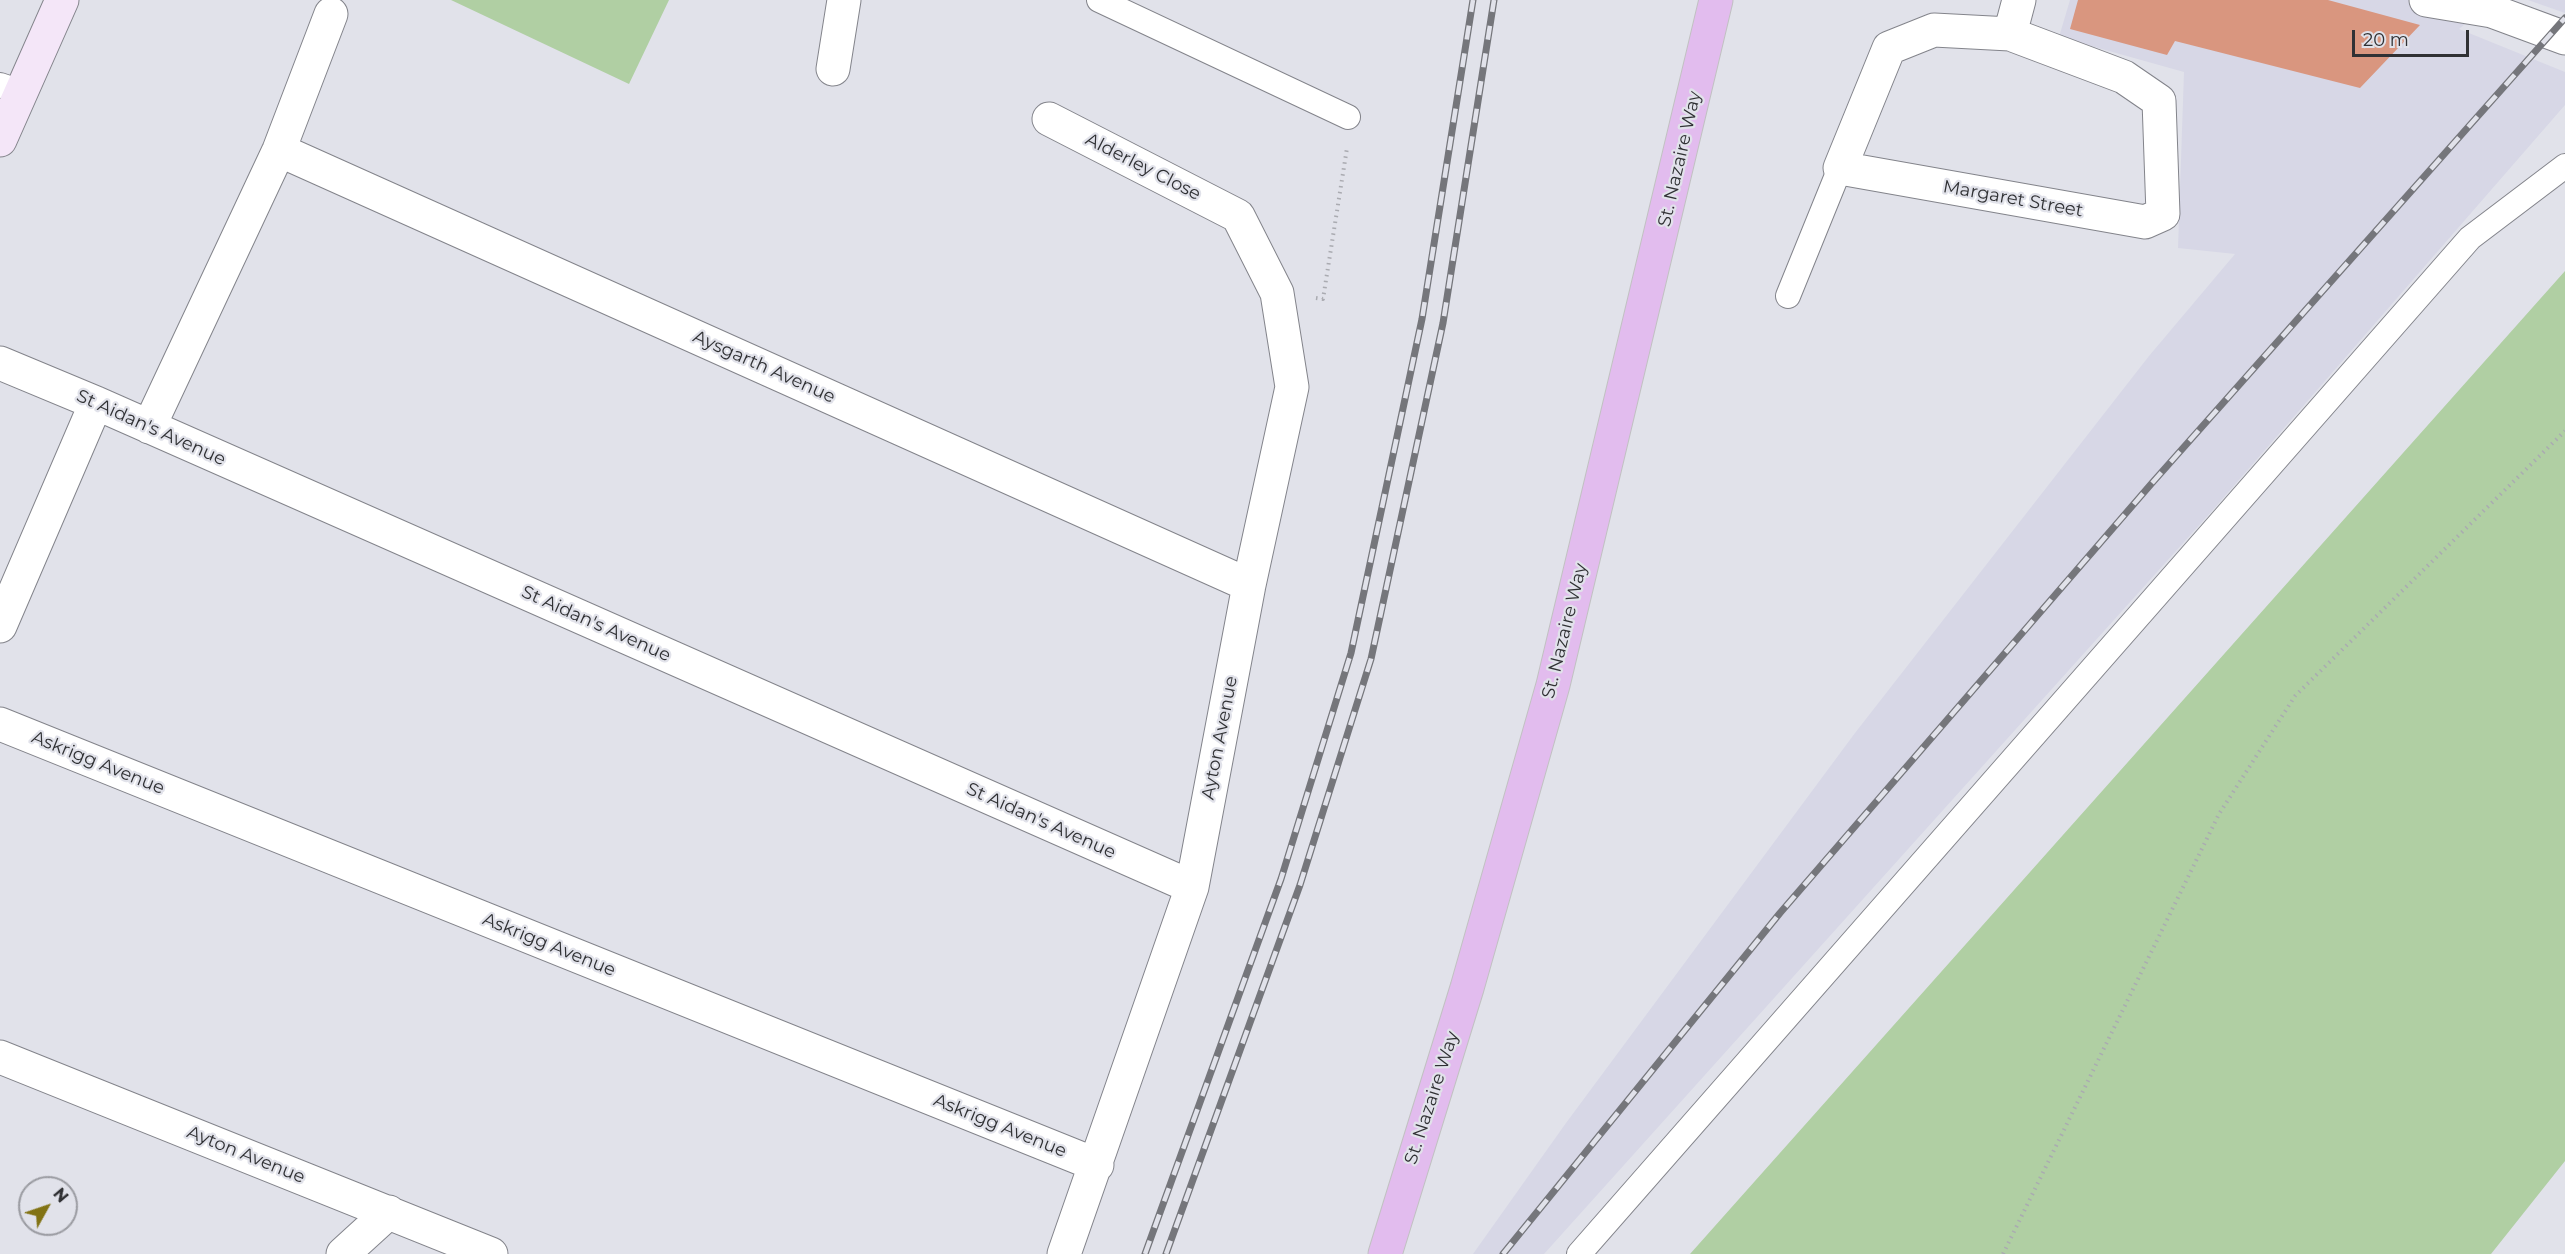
<!DOCTYPE html>
<html>
<head>
<meta charset="utf-8">
<style>
  body { margin:0 }
  #map { position:relative; width:2565px; height:1254px; overflow:hidden; background:#e1e2ea; font-family:Montserrat,sans-serif }
  canvas { display:block }
  .north { position:absolute; left:18px; top:1176px; width:60px; height:60px; box-sizing:border-box; background:#e1e2ea; border:2px solid #9a9ba1; border-radius:50%; rotate:50deg; font-size:16px; font-weight:700; line-height:24px; text-align:center; color:#303134 }
  .north::after { content:''; display:block; margin:auto; width:21px; height:27px; background:#827314; clip-path:polygon(50% 0,100% 100%,50% 72%,0 100%) }
  .scale { position:absolute; left:2352px; top:30px; width:117px; height:27px; box-sizing:border-box; border:3px solid #303134; border-top:0; padding-left:8px; font-size:18px; line-height:21px; white-space:nowrap; color:#303134; -webkit-text-stroke:4px #e1e2ea; paint-order:stroke }
</style>
</head>
<body>
<div id="map">
<canvas width="2565" height="1254"></canvas>
<div class="north">N</div>
<div class="scale">20 m</div>
</div>
<script>
const g = document.querySelector('canvas').getContext('2d');
g.lineJoin = 'round';
function fill(path, color) {
  g.fillStyle = color;
  g.fill(path, 'evenodd');
}
function shape(rows) {
  const path = new Path2D();
  for (const r of rows) {
    path.moveTo(r[0], r[1]);
    for (let i = 2; i < r.length; i += 2) path.lineTo(r[i], r[i + 1]);
  }
  return path;
}
function stroke(path, color, width, dash) {
  g.strokeStyle = color;
  g.lineWidth = width;
  g.lineCap = dash ? 'butt' : 'round';
  g.setLineDash(dash || []);
  g.stroke(path);
}
function drawText(font, color, halo, rows, align = 'center') {
  g.font = font + ' Montserrat,sans-serif';
  g.lineWidth = 4.5;
  g.setLineDash([]);
  g.textBaseline = 'middle';
  g.strokeStyle = halo;
  g.fillStyle = color;
  for (const [text, x, y, turn = 0] of rows) {
    g.save();
    g.translate(x, y);
    g.rotate((+turn || 0) * Math.PI / 180);
    g.textAlign = isNaN(turn) ? turn : align;
    if (halo) g.strokeText(text, 0, 0);
    g.fillText(text, 0, 0);
    g.restore();
  }
}
fill(shape([
  [2070,0,2426,0,2482,10,2459,29,2565,72,2565,105,2211,512,1544,1254,1473,1254,1566,1123,1855,733,2149,356,2235,254,2178,248,2184,72,2059,37],
  [2528,0,2565,0,2565,13]
]), '#d7d7e6');
fill(shape([
  [451,0,669,0,629,84],
  [2565,271,2565,1161,2491,1254,1690,1254]
]), '#b0cfa3');
fill(shape([
  [2078,0,2328,0,2420,25,2360,88,2175,41,2167,55,2070,29]
]), '#d9967f');
const service = shape([
  [1099,0,1348,117],
  [0,85,21,92],
  [1788,296,1840,168],
  [1579,1254,2470,238,2565,166]
]);
const minor = shape([
  [2426,0,2492,11,2565,38],
  [2010,34,1934,30,1889,48,1840,168,2145,222,2163,214,2159,101,2124,77,2010,34,2019,0],
  [833,69,844,0],
  [1049,119,1238,216,1277,293,1292,387,1249,585,1192,887,1064,1254],
  [279,150,1249,585],
  [0,363,96,403,1192,887],
  [149,427,279,150,331,14],
  [0,626,96,403],
  [0,724,1097,1165],
  [0,1057,491,1254],
  [343,1254,389,1212]
]);
const secondary = shape([
  [0,140,62,0]
]);
const trunk = shape([
  [1385,1254,1467,988,1553,685,1716,0]
]);
stroke(service, '#83848b', 26);
stroke(minor, '#83848b', 35);
stroke(secondary, '#83848b', 35);
stroke(trunk, '#c1c1c2', 35);
stroke(shape([
  [1316,298,1323,299,1347,148],
  [2003,1254,2219,814,2295,696,2565,431]
]), '#aaabb1', 4, [1.5, 4.5]);
stroke(service, '#fff', 24);
stroke(minor, '#fff', 33);
stroke(secondary, '#f4e6f8', 33);
stroke(trunk, '#e2bcee', 33);
const rail = shape([
  [1145,1254,1281,879,1351,653,1422,319,1473,0],
  [1166,1254,1300,885,1371,659,1443,323,1494,0],
  [1503,1254,1780,913,2152,483,2565,18]
]);
stroke(rail, '#75767b', 7);
stroke(rail, '#e1e2ea', 4.5, [14]);
drawText('18px', '#303134', '#e1e2ea', [
  ["St. Nazaire Way",1680,159,-77],
  ["Alderley Close",1143,167,27],
  ["Margaret Street",2013,199,10],
  ["Aysgarth Avenue",764,367,24],
  ["St Aidan's Avenue",151,428,24],
  ["St Aidan's Avenue",596,624,24],
  ["St. Nazaire Way",1565,631,-76],
  ["Ayton Avenue",1220,738,-79],
  ["Askrigg Avenue",98,763,22],
  ["St Aidan's Avenue",1041,821,24],
  ["Askrigg Avenue",549,945,22],
  ["St. Nazaire Way",1432,1098,-72],
  ["Askrigg Avenue",1000,1126,22],
  ["Ayton Avenue",246,1155,22]
]);
</script>
</body>
</html>
